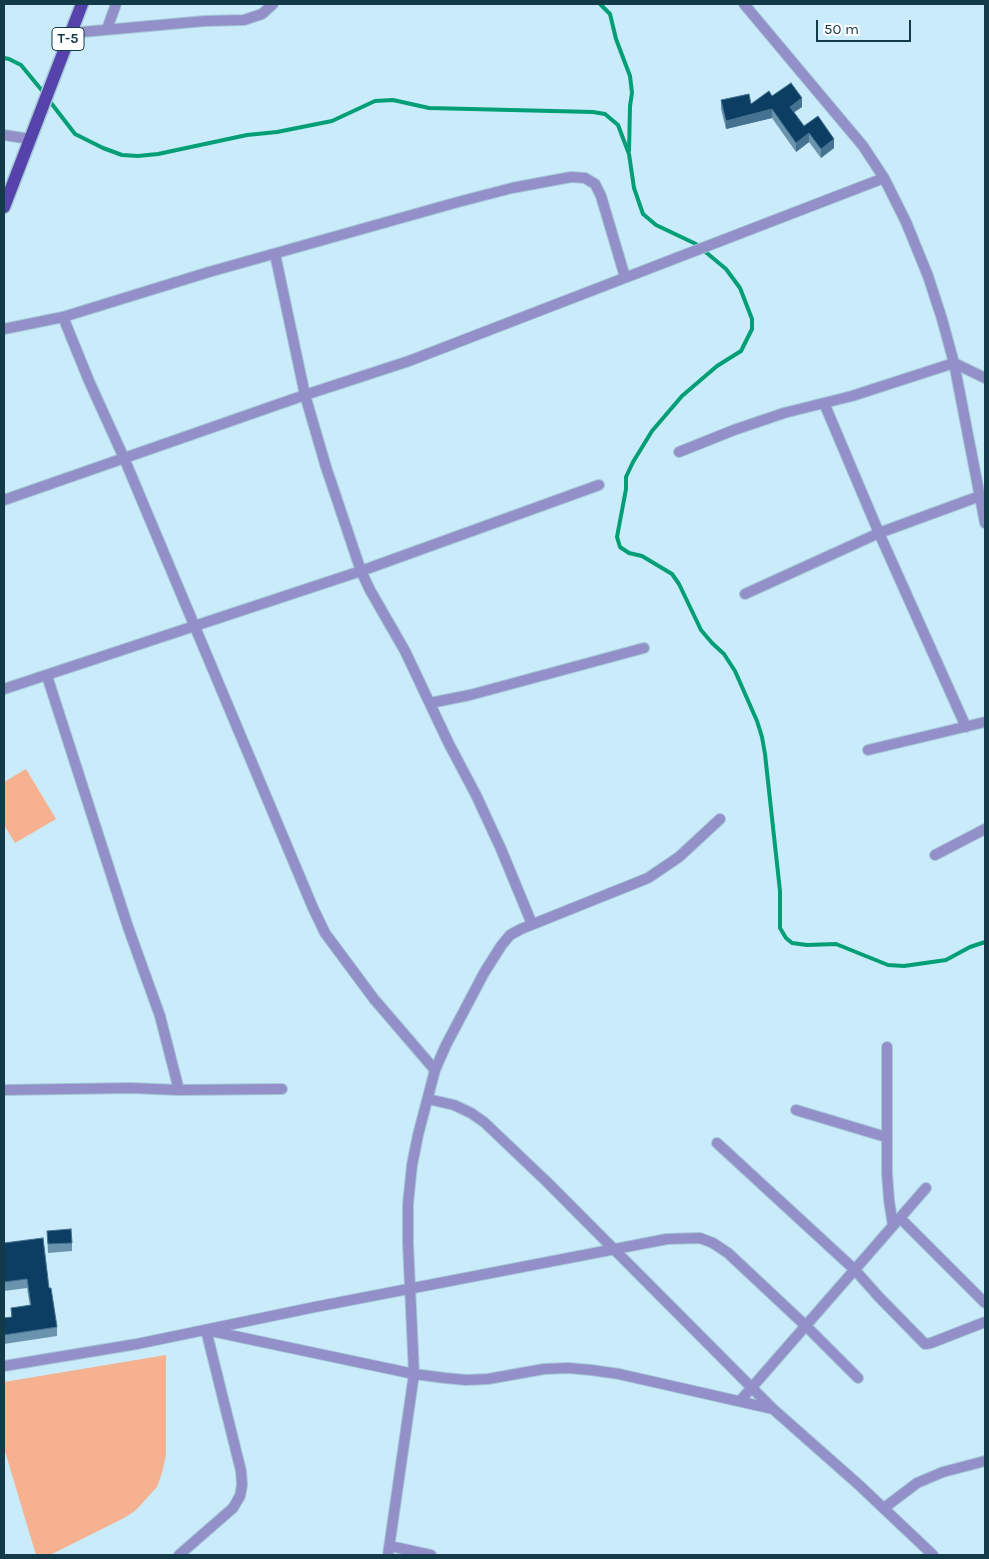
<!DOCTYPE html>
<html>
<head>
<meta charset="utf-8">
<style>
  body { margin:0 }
  #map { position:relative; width:989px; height:1559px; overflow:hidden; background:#c9ebfa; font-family:Karla,sans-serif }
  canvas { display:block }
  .frame { position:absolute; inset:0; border:5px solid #123a49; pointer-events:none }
  .scale { position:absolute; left:816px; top:20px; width:95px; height:22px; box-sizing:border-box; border:2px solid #123a49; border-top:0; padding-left:6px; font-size:15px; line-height:18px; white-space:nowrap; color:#123a49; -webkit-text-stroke:4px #fff; paint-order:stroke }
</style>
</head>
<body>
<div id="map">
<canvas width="989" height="1559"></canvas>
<div class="frame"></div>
<div class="scale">50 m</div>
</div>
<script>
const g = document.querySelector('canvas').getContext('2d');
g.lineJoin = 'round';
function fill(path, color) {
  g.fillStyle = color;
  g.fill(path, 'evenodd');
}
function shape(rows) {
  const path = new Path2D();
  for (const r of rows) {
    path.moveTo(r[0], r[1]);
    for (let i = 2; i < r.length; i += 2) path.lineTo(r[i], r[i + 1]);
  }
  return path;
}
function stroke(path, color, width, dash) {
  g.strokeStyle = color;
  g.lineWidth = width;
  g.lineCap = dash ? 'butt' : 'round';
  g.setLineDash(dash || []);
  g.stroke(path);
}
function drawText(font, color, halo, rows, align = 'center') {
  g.font = font + ' Karla,sans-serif';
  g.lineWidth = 5;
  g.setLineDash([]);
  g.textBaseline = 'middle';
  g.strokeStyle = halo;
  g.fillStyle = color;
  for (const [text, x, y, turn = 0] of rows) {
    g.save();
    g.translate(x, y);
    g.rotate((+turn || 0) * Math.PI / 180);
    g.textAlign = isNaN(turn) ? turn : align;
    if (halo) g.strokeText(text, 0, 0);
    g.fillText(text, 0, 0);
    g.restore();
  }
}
fill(shape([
  [26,769,56,819,15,843,4,825,4,782],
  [166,1355,166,1455,162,1473,157,1487,135,1511,124,1518,50,1555,36,1555,4,1448,4,1382]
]), '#f5b190');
stroke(shape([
  [600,4,610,14,616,39,630,76,632,93,630,106,629,151],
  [4,58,9,59,21,65,44,93],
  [48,99,75,134,103,148,122,155,138,156,158,154,247,135,277,132,332,121,375,101,393,100,429,108,593,112,605,114,618,125,629,154,634,188,643,214,656,225,696,244,726,269,740,288,752,319,752,329,741,351,717,366,682,396,652,431,633,462,626,477,626,489,617,537,620,547,629,553,642,556,672,574,679,584,701,630,712,643,724,654,735,671,757,721,762,737,765,754,780,891,780,928,786,938,792,943,807,945,836,944,888,965,904,966,946,960,970,947,985,942]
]), '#029f76', 4);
const street = shape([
  [744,4,863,146,884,178,906,222,928,276,942,319,954,363,985,523],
  [107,29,116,4],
  [71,33,205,21,244,20,262,14,273,4],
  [4,135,30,139],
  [275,254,305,395,326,467,361,571,370,590,405,651,449,744,476,795,501,849,532,924],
  [63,317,89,381,124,458,313,908,325,933,374,999,435,1070],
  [4,329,63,317,209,272,458,202,512,188,571,177,585,178,595,184,601,196,625,277],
  [824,403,879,533,966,727],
  [679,452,734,430,784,413,852,396,954,363,985,378],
  [4,500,305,395,409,361,884,178],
  [745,594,879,533,980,496],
  [47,676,128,927,160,1016,179,1090],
  [4,689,361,571,599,485],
  [430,703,470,695,644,648],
  [868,750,985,722],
  [935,855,985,829],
  [887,1047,887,1173,889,1200,893,1226],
  [4,1090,130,1088,179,1090,282,1089],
  [428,1099,454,1105,471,1113,484,1122,547,1182,773,1409,859,1485,933,1555],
  [796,1110,886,1137],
  [717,1143,855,1270,878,1296,925,1344,931,1343,985,1322],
  [900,1218,985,1303],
  [4,1366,137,1344,315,1307,667,1239,700,1238,713,1243,728,1253,806,1326,858,1378],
  [740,1401,926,1188],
  [884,1508,917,1483,943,1472,985,1461],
  [390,1546,431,1555],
  [179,1555,233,1508,240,1496,242,1485,241,1471,206,1330,414,1374,445,1378,466,1380,488,1379,544,1369,568,1368,591,1370,619,1374,773,1409],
  [388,1555,414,1374,408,1243,408,1204,412,1165,418,1135,435,1070,446,1045,484,973,501,946,510,935,521,929,648,878,679,857,720,819]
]);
const primary = shape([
  [4,207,82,4]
]);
stroke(street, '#a4c8d7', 12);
stroke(primary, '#a4c8d7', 15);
stroke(street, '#9390c9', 10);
stroke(primary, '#5543ab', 12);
fill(shape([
  [772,96,802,107,794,112,804,126,834,148,821,158,809,142,796,152,772,118,726,129,721,109,721,100,751,104],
  [47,1231,72,1243,72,1251,48,1253],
  [4,1243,49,1288,57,1327,57,1336,4,1344,4,1318,11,1317,11,1308,30,1306,27,1288,4,1291]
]), '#6a94ae');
fill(shape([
  [802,98,802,107,790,115,790,107],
  [772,109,772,118,726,129,726,121],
  [809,133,809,142,796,152,796,143],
  [834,139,834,148,821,158,821,149]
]), '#457290');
const building = shape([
  [791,83,802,98,790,107,804,126,818,116,834,139,821,149,809,133,796,143,772,109,726,121,721,100,749,94,751,104,769,91,772,96,791,83],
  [71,1229,72,1243,48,1244,47,1231,71,1229],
  [43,1238,49,1288,51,1288,57,1327,4,1335,4,1318,12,1317,11,1308,31,1305,27,1279,4,1282,4,1243,43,1238]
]);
fill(building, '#0c3e63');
stroke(building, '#457290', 1);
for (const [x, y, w] of [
  [68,39,32]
]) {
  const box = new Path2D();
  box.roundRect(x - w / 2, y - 11.5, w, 23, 4);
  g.fillStyle = '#fff';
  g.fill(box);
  stroke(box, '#123a49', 1);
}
drawText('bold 14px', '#123a49', null, [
  ["T-5",68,39]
]);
</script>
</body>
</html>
